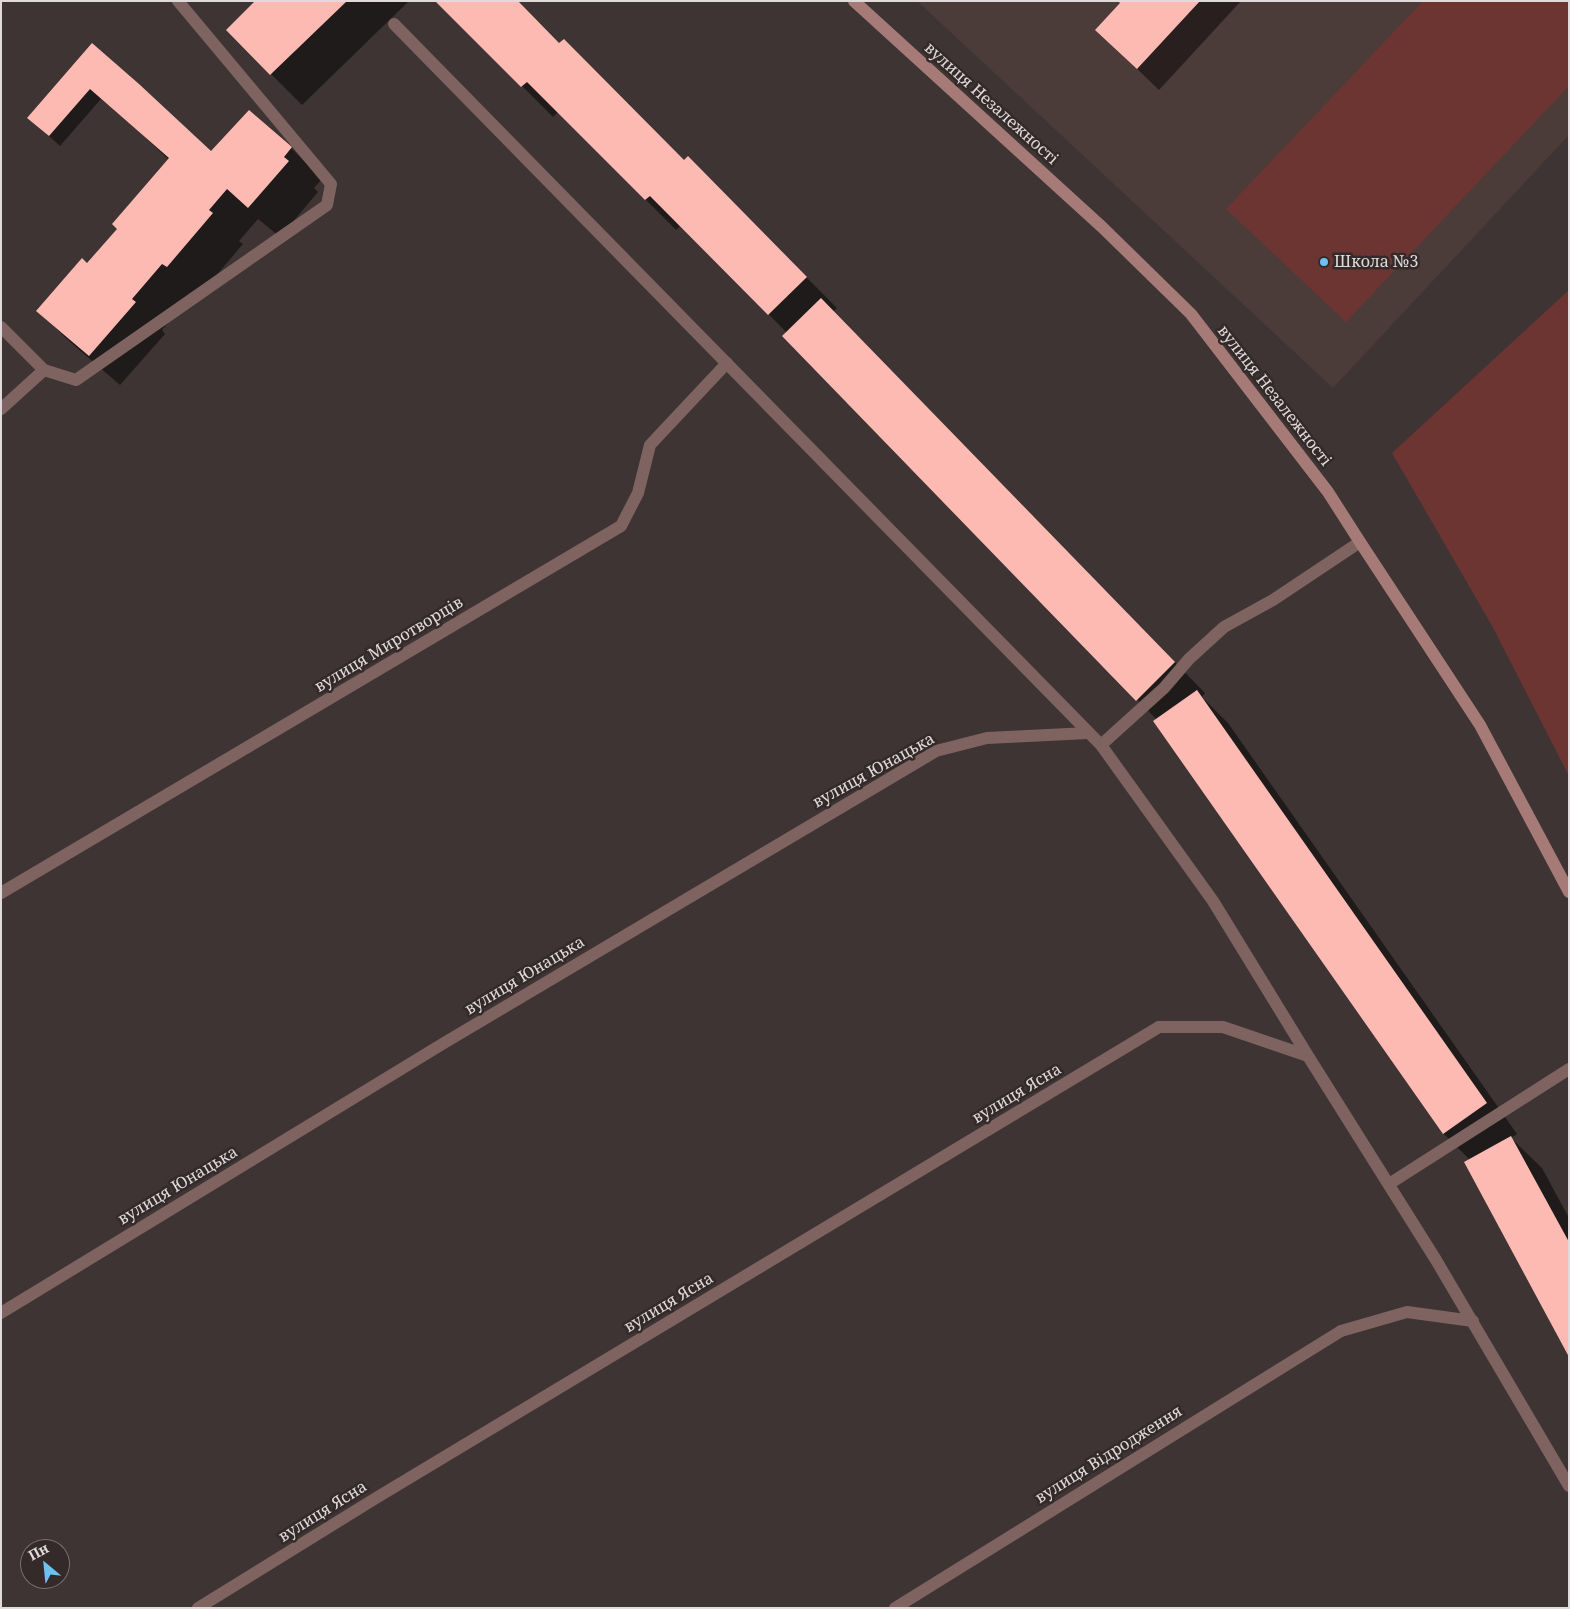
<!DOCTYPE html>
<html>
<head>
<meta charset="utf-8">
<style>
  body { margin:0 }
  #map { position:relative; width:1570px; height:1609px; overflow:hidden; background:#3d3433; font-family:"Noto Serif",serif }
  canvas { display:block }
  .frame { position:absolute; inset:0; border:2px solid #e0dada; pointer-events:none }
  .north { position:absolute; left:20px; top:1539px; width:50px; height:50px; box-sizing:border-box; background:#332a29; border:1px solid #787070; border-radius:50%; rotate:332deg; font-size:14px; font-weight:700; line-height:20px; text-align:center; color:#e0dada }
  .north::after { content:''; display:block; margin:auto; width:18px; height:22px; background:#6dc2f3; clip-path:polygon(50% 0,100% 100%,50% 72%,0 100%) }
</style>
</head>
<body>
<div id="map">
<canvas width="1570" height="1609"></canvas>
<div class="frame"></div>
<div class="north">Пн</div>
</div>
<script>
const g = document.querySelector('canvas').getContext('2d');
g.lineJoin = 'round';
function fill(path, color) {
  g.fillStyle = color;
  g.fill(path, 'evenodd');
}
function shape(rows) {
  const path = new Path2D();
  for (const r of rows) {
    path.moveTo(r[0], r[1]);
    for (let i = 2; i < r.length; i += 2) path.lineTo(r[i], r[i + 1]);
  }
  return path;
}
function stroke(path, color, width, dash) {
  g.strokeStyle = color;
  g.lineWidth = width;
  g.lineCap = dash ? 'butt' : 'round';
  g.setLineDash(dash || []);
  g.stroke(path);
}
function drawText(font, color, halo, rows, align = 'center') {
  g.font = font + ' "Noto Serif",serif';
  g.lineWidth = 5;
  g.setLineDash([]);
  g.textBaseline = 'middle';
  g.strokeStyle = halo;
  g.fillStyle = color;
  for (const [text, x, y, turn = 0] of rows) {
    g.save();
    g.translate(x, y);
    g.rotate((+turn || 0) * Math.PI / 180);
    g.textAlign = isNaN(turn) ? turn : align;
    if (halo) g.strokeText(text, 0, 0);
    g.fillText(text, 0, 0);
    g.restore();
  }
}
fill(shape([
  [917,1,1569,1,1569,135,1333,388]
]), '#4b3b39');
fill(shape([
  [1423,1,1569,1,1569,86,1346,322,1226,209],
  [1569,290,1569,776,1491,624,1392,453]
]), '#6c3532');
fill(shape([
  [257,1,409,1,302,105,227,30],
  [437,1,559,45,684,162,688,158,837,308,833,312,1205,693,1202,697,1228,723,1517,1134,1511,1138,1542,1168,1569,1218,1569,1354,1470,1160,1444,1134,1154,722,1157,720,787,333,681,225,676,230,558,112,553,117],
  [1118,1,1241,1,1159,90,1097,30,1121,4],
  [92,45,211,153,249,112,291,148,322,179,314,188,318,192,280,237,258,219,239,241,243,244,198,297,194,293,162,330,165,334,120,385,69,341,38,311,87,265,118,229,169,160,128,121,101,99,60,146,40,128]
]), '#0007');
fill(shape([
  [255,1,347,1,270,75,226,30],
  [435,1,518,1,559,43,564,39,684,160,688,156,807,277,768,315,650,196,645,200,527,82,521,87],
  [1118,1,1200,1,1137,69,1095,30,1120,3],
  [92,43,139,84,211,151,249,110,292,147,284,157,289,161,248,208,227,189,209,210,213,213,167,267,162,264,132,299,136,302,89,356,36,311,82,258,87,263,117,229,112,224,169,158,90,89,49,136,27,118],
  [821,298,1175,662,1136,701,782,336],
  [1197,690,1487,1103,1443,1134,1153,721],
  [1511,1136,1569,1242,1569,1357,1464,1162]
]), '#fdbab3');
stroke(shape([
  [394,24,1101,745,1213,901,1308,1056,1436,1260,1569,1486],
  [1,327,44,370,76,380,327,205,331,184,178,1],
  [1101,745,1164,688,1189,659,1224,627,1273,600,1360,542],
  [1159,1027,1223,1027,1308,1056],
  [1389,1184,1569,1069],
  [1341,1331,1407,1312,1473,1321]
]), '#7e6360', 12);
stroke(shape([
  [1,409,44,370],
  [1,893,621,526,638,493,650,445,727,363],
  [1,1313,444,1043,936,751,987,738,1088,733],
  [198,1608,376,1498,1159,1027],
  [895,1608,1341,1331]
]), '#7e6360', 12);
stroke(shape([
  [854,1,1102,227,1191,314,1328,492,1360,542,1480,725,1569,892]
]), '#a67b77', 12);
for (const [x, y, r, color] of [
  [1324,262,5,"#6dc2f3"]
]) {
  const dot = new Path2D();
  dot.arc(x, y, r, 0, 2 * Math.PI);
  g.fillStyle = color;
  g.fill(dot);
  stroke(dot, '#332a29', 2);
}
drawText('16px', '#e0dada', '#332a29', [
  ["вулиця Незалежності",991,104,42],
  ["вулиця Незалежності",1274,396,52],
  ["вулиця Миротворців",389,645,-31],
  ["вулиця Юнацька",874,771,-29],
  ["вулиця Юнацька",525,976,-31],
  ["вулиця Ясна",1017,1094,-31],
  ["вулиця Юнацька",178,1186,-31],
  ["вулиця Ясна",669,1303,-31],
  ["вулиця Відродження",1109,1455,-32],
  ["вулиця Ясна",323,1512,-32]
]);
drawText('16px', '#e0dada', '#332a29', [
  ["Школа №3",1334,262]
], 'left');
</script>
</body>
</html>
